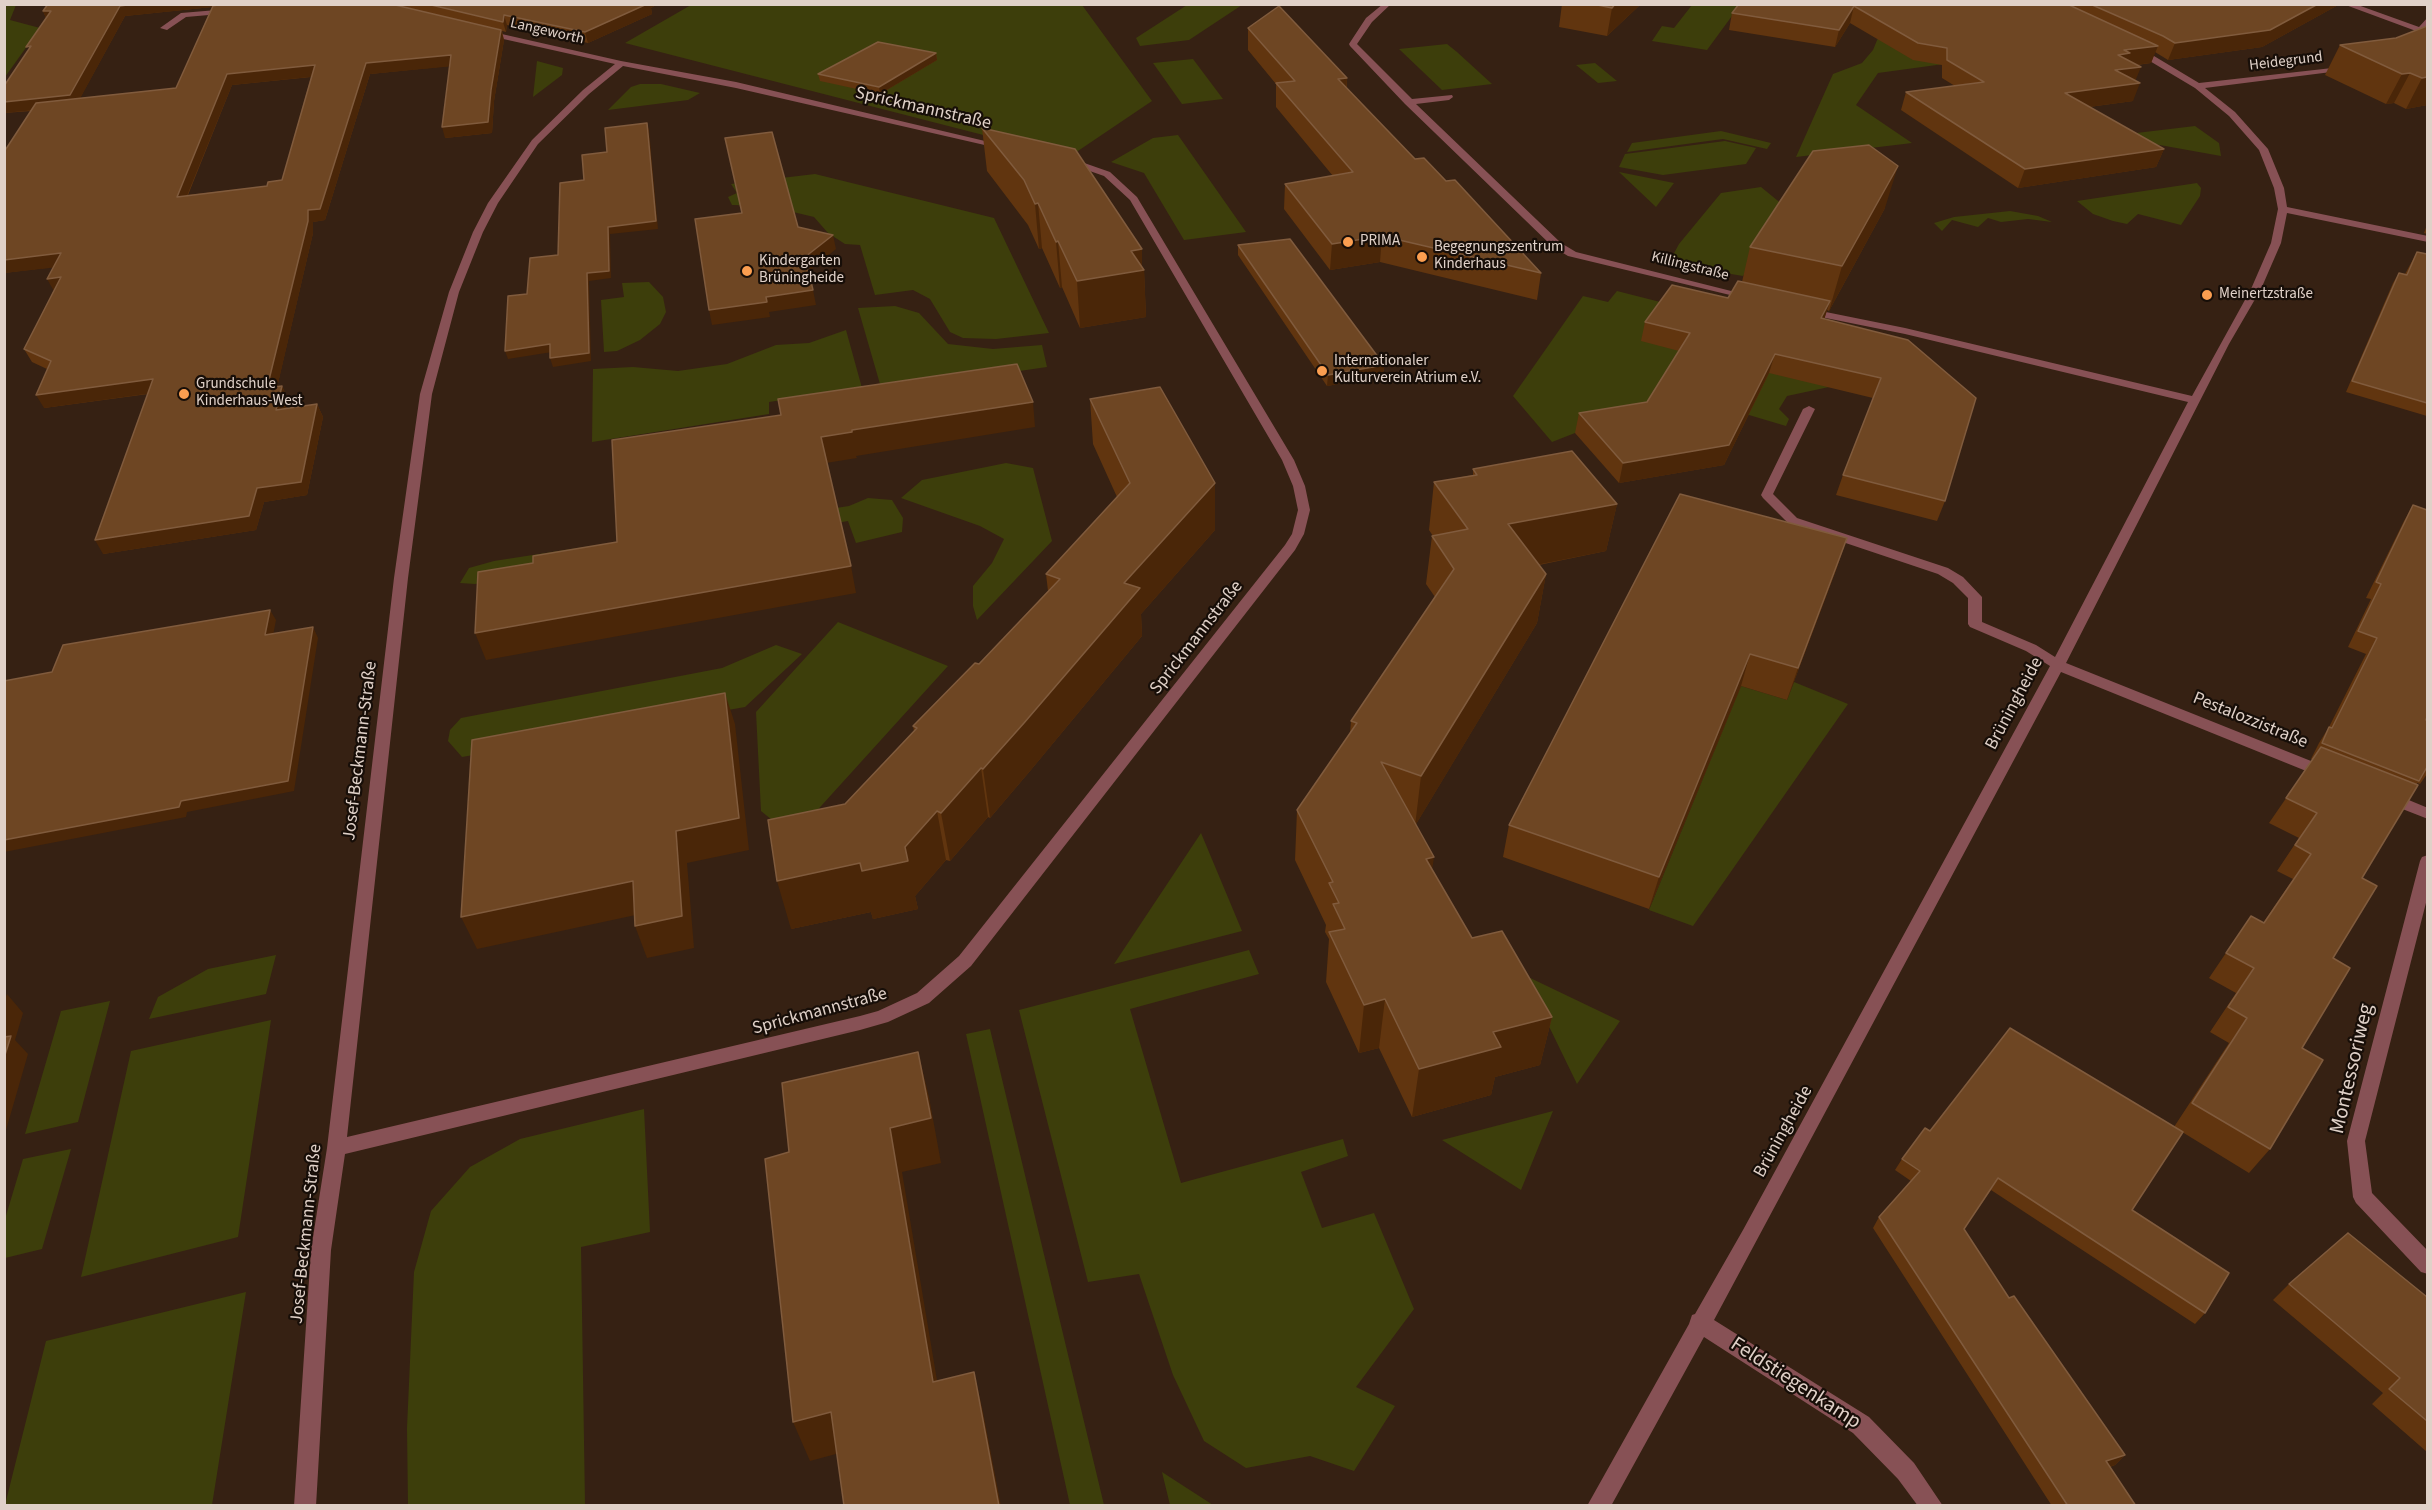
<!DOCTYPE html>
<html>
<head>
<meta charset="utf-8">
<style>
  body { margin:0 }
  #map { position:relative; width:2432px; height:1510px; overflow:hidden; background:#362113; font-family:"Source Sans 3",sans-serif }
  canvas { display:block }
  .frame { position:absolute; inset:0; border:6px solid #e0d1c8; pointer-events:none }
</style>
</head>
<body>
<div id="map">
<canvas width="2432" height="1510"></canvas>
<div class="frame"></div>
</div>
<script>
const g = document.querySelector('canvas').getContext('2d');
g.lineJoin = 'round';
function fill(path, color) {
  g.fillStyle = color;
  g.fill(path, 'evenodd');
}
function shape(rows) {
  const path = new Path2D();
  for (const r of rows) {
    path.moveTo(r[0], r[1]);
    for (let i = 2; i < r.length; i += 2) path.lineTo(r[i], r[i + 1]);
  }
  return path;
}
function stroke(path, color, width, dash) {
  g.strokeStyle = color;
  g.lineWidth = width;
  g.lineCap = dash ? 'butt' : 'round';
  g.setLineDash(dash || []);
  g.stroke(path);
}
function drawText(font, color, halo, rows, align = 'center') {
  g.font = font + ' "Source Sans 3",sans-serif';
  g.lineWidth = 4.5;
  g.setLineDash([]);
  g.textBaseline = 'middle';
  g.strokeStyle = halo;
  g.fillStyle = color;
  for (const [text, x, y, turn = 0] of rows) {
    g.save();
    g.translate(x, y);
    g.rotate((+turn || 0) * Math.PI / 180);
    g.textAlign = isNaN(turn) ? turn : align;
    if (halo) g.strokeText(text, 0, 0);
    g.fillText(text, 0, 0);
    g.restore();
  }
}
fill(shape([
  [5,5,16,5,10,20,40,28,5,77],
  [691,5,1082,5,1152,101,1069,157,625,43],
  [1187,5,1242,5,1189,40,1140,46,1136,38],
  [1692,5,1740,5,1707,50,1652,41,1662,26,1674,28],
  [1880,33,1944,64,1878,73,1856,105,1912,143,1796,157,1833,74,1862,63,1873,50],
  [1447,44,1457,52,1492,84,1442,90,1399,49],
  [1193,59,1223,99,1182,104,1153,63],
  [537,61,563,68,562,75,533,97],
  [1595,63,1617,81,1598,83,1576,65],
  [640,84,661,84,700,93,688,100,608,110,631,87],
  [2195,126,2219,143,2221,156,2143,142,2128,134],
  [1721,131,1771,143,1767,149,1723,139,1627,152,1632,143],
  [1178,135,1246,232,1184,240,1144,173,1111,162,1153,138],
  [1725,141,1756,148,1746,164,1663,175,1619,167,1625,154],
  [1619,172,1674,183,1656,207],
  [815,174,994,218,1049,333,996,339,963,338,950,332,930,299,913,290,875,295,860,245,845,244,828,233,814,217,768,206,732,205,728,197,737,193,731,184],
  [2197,183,2201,188,2200,196,2181,225,2138,214,2127,224,2113,221,2093,214,2077,201],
  [1761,187,1783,205,1743,276,1707,270,1672,257,1679,244,1721,193],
  [2010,211,2038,216,2052,222,2028,219,2001,222,1988,218,1978,227,1952,220,1942,231,1934,223,1954,217],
  [649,282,663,297,666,312,660,324,640,340,617,351,604,352,601,300,624,297,622,283],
  [1617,291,1668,304,1829,387,1787,396,1779,409,1789,419,1786,426,1749,415,1643,422,1575,433,1552,442,1513,396,1583,296,1608,302],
  [895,306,919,313,948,344,993,349,1042,345,1047,367,882,391,858,308],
  [846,330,862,388,769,402,769,414,592,442,593,369,633,367,678,371,727,364,776,345,809,343],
  [1006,463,1033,468,1052,541,977,620,973,606,973,586,992,563,1004,539,980,526,901,498,922,480],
  [868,498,892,500,903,518,902,532,856,543,848,521,475,584,460,583,469,568,494,561,849,506],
  [838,622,948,666,793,837,761,811,756,712],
  [776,645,802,654,745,707,462,757,448,741,450,730,461,718,722,668],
  [1794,682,1848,704,1693,926,1649,910,1741,686,1787,700],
  [1201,833,1242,931,1114,964],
  [1249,950,1259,974,1130,1009,1181,1183,1343,1139,1348,1156,1301,1172,1322,1228,1374,1213,1414,1309,1356,1387,1395,1406,1354,1471,1310,1456,1246,1468,1204,1441,1173,1375,1139,1274,1088,1282,1019,1010],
  [276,955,266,994,149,1019,158,997,208,969],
  [1524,975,1620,1021,1577,1084],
  [110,1001,78,1122,25,1134,61,1011],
  [271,1020,238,1237,81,1277,131,1051],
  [990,1029,1104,1505,1070,1505,966,1034],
  [644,1109,650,1232,581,1247,585,1505,408,1505,407,1428,414,1272,431,1211,470,1167,520,1139],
  [1553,1111,1521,1190,1442,1140],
  [71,1149,42,1249,5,1258,5,1219,23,1159],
  [246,1292,212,1505,5,1505,46,1341],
  [1162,1472,1213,1505,1170,1505]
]), '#3d3e0b');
fill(shape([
  [1383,4,1391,4,1372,22,1357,44,1412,99,1452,95,1453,97,1449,100,1416,104,1561,243,1576,252,1755,297,1755,301,1568,256,1553,247,1405,104,1350,46,1349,44,1366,18,1383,4],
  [2343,4,2355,4,2419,27,2428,17,2428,26,2414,48,2408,48,2407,46,2416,31,2343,4],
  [229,9,232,9,232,13,186,17,167,30,160,28,181,13,229,9],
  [484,30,621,61,736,82,1006,146,1002,149,736,88,623,66,589,94,538,144,498,203,483,232,459,292,432,394,408,578,347,1137,860,1016,878,1011,917,993,959,956,1285,545,1292,534,1298,510,1293,486,1282,460,1130,200,1104,176,1064,162,1064,158,1070,158,1110,172,1137,197,1294,460,1305,486,1310,510,1304,534,1295,550,971,966,929,1003,888,1022,860,1030,345,1154,331,1250,316,1506,294,1506,311,1250,327,1148,394,578,420,394,449,292,473,232,488,203,532,140,583,90,615,64,481,34,481,30,484,30],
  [2133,47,2139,47,2199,83,2350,66,2350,70,2347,70,2205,88,2235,112,2268,149,2284,188,2287,207,2428,236,2428,242,2287,213,2281,243,2261,289,2229,344,2066,663,2331,769,2334,773,2331,777,2321,777,2061,672,1714,1320,1869,1417,1914,1463,1943,1506,1918,1506,1898,1479,1853,1433,1704,1337,1611,1506,1587,1506,1689,1324,1692,1315,1695,1314,1743,1230,2050,666,2026,651,1970,627,1968,624,1968,598,1953,583,1938,574,1789,524,1763,498,1761,495,1803,409,1809,406,1815,409,1773,494,1797,518,1948,568,1963,577,1982,597,1982,622,2036,645,2055,657,2188,402,1905,334,1806,314,1801,311,1806,308,1905,328,2192,396,2251,289,2271,243,2278,209,2274,188,2259,150,2229,116,2195,88,2133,51,2133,47],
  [2387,791,2428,808,2428,819,2382,801,2379,797,2382,793,2387,791],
  [2428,855,2428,895,2365,1141,2372,1193,2428,1251,2428,1274,2421,1272,2356,1203,2353,1197,2347,1141,2420,861,2422,857,2428,855]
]), '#875155');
fill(shape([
  [48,4,658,4,651,8,652,14,588,43,507,25,506,32,502,31,504,40,494,101,492,133,445,138,449,66,370,74,325,220,313,222,313,233,277,387,282,386,288,399,286,409,317,404,323,417,307,495,264,502,256,530,103,554,148,394,44,408,47,369,32,362,24,349,54,290,54,267,4,273,4,152,31,111,4,113,4,86,28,51,46,18,43,11],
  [212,7,176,88,80,98,125,16],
  [311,77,282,180,267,186,188,195,232,85],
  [1562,4,1641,4,1607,36,1559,27],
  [1739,4,2340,4,2262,47,2168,60,2155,52,2151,63,2137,65,2133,101,2089,107,2164,149,2156,167,2018,188,1901,110,1906,92,1955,86,1942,78,1942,65,1913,60,1850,23,1835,47,1729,30,1732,13],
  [2427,26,2427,105,2406,109,2394,103,2386,104,2325,75,2340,45,2396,38],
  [1248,28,1347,78,1347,88,1415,159,1446,181,1541,273,1537,300,1380,262,1330,270,1284,209,1285,184,1333,176,1276,107,1276,84,1248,50],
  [936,53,937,60,880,94,820,81,818,74],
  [982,128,1142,268,1144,270,1146,317,1080,328,1062,287,1060,288,1042,248,1039,249,1028,225,987,171],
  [1885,208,1829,311,1827,310,1824,319,1908,340,1945,501,1937,521,1836,495,1843,475,1873,398,1769,373,1724,465,1619,483,1575,433,1579,413,1647,402,1679,351,1641,341,1645,322,1728,298,1742,282,1750,247],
  [2427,225,2427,234,2424,233],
  [1238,245,1384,365,1383,376,1327,386,1238,255],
  [2417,252,2427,254,2427,416,2346,392,2393,283,2399,273,2405,274],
  [1090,399,1215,530,1141,614,1142,636,1030,771,990,818,988,817,950,861,946,860,915,896,918,909,873,919,871,912,791,929,845,804,914,731,913,726,979,664,1048,591,1046,574,1117,497,1093,444],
  [1473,469,1617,504,1606,551,1539,565,1546,574,1537,623,1416,824,1432,870,1472,938,1552,1017,1540,1065,1495,1077,1491,1095,1412,1117,1379,1048,1359,1053,1326,982,1329,939,1325,932,1326,925,1295,860,1297,810,1350,734,1351,721,1435,597,1426,584,1432,536,1433,536,1429,530,1434,482,1473,475],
  [2413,505,2426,720,2427,720,2427,774,2420,784,2417,783,2417,784,2362,878,2333,958,2302,1048,2270,1149,2249,1173,2174,1127,2229,1043,2210,1032,2236,993,2209,978,2251,916,2263,923,2293,879,2277,871,2299,838,2269,823,2313,759,2311,759,2319,743,2329,727,2366,654,2348,647,2371,599,2366,598,2404,521],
  [1847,538,1836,570,1787,700,1741,686,1649,909,1503,857,1509,825],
  [1930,1131,2132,1210,2205,1313,2195,1324,1991,1190,1964,1229,2009,1298,2125,1455,2115,1465,2110,1467,2136,1506,2052,1506,1873,1228,1879,1217,1911,1181,1895,1170,1902,1159],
  [2289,1284,2427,1297,2427,1452,2372,1404,2383,1393,2273,1300]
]), '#61350f');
fill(shape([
  [134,4,242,4,125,16,76,106,4,113,4,102,120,6],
  [641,4,658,4,651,8,652,14,588,43,585,32],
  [1615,4,1641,4,1607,36,1612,8],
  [2318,4,2340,4,2262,47,2168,60,2175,43],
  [1854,6,1850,23,1835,47,1839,30],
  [43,11,51,11,48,22],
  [504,15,507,25,506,32,503,22],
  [501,30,504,40,494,101,492,133,445,138,442,127],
  [2158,46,2151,63,2125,66,2141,67,2134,84,2140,83,2133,101,2058,111,2065,93,2108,87,2118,55,2124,50],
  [936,53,937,60,880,94,879,87],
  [451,55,454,66,370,74,325,220,313,222,313,233,274,401,267,388,308,210,366,63],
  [315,65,319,76,232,85,182,208,177,197,227,74],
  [2410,73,2394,103,2386,104,2402,74],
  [2427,77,2427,105,2406,109,2422,78],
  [1347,78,1346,101,1338,79],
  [647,123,649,130,658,229,610,234,611,278,589,281,591,361,553,367,550,358,608,227],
  [2164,149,2156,167,2018,188,2025,169],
  [1898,166,1885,208,1829,311,1842,266],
  [1038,203,1042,248,1039,249,1035,204],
  [833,235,836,249,808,272,805,257],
  [1382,236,1380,262,1330,270,1332,244],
  [1058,241,1062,287,1060,288,1056,242],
  [1142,249,1142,271,1144,270,1146,317,1080,328,1077,281,1131,251],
  [61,253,68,266,4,273,4,260],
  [61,277,54,291,47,279],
  [813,290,816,305,769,312,770,317,712,325,709,310,766,297],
  [1830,301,1824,320,1821,318],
  [550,344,552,352,508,359,505,351],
  [1775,354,1769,373,1724,465,1619,483,1623,463],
  [1384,365,1383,376,1327,386,1328,375],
  [153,379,160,392,44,408,36,395],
  [282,386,288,399,283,423,276,410],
  [1033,402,1035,427,856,456,857,458,826,463,821,437,852,430],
  [317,404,323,417,307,495,264,502,256,530,103,554,95,540,257,488],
  [1215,483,1215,530,1141,614,1142,636,1030,771,990,818,983,769,1124,583],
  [1617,504,1606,551,1501,572,1508,524],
  [1847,538,1836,570,1787,700,1798,668],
  [851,566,856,593,486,660,475,633],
  [1546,574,1537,623,1415,826,1421,776],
  [270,610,276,620,271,646,265,635],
  [313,627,318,638,294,791,187,812,186,817,4,852,4,840,181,801],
  [1750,654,1741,686,1649,909,1659,877],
  [725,693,735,724,749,850,687,863,694,948,647,958,635,926,676,831],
  [981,768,988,817,950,861,941,813],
  [937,811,946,860,915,896,918,909,873,919,871,912,791,929,777,881,860,863,905,847],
  [1434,857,1427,906,1426,859],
  [633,881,645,913,477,949,461,917],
  [7,994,23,1013,15,1040,28,1054,4,1137,4,1001],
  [1385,999,1379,1048,1359,1053,1364,1005],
  [1552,1017,1540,1065,1495,1077,1491,1095,1412,1117,1419,1069,1493,1032],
  [918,1052,929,1097,941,1163,902,1172,944,1422,933,1382,890,1128],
  [974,1372,983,1412,1001,1506,999,1506],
  [831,1412,847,1451,810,1461,793,1422],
  [2125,1455,2115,1465,2096,1471,2106,1461]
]), '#4a2608');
const building = shape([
  [48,4,134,4,120,6,70,95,4,102,4,86,31,46,26,47,51,11,43,11,48,4],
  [222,4,391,4,501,30,491,90,488,122,442,127,451,55,366,63,320,209,308,210,308,221,267,388,282,386,276,410,317,404,301,482,257,488,249,516,95,540,153,379,36,395,51,361,24,349,61,277,47,279,61,253,4,260,4,152,36,103,176,88,213,6,222,4],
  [315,65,282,180,268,182,267,186,177,197,227,74,315,65],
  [427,4,647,4,585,32,504,15,503,22,427,4],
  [1593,4,1615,4,1612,8,1593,4],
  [1739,4,2067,4,2158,46,2124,50,2130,53,2118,55,2141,67,2115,70,2140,83,2065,93,2164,149,2025,169,1906,92,1984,82,1947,60,1947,48,1918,43,1854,6,1839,30,1732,13,1739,4],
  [2090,4,2318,4,2270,30,2175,43,2163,36,2090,4],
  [1279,6,1347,78,1338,79,1415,159,1424,158,1446,181,1455,180,1541,273,1382,236,1332,244,1285,184,1353,172,1276,83,1295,81,1248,28,1279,6],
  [2427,26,2427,77,2422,78,2410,73,2402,74,2340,45,2396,38,2427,26],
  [878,42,936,53,879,87,818,74,878,42],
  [647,123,656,221,608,227,609,271,587,273,589,353,550,358,550,344,505,351,508,296,527,294,530,258,558,255,560,183,584,180,582,155,607,152,605,128,647,123],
  [982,128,1075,149,1142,249,1131,251,1144,270,1077,281,1058,241,1056,242,1038,203,1035,204,1024,180,982,128],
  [772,132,798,227,833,235,805,257,813,290,766,297,767,302,709,310,695,219,742,213,725,138,772,132],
  [1869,145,1898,166,1842,266,1750,247,1813,151,1869,145],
  [1290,239,1384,365,1328,375,1238,245,1290,239],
  [2417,252,2427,254,2427,403,2352,381,2399,273,2407,275,2417,252],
  [1738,281,1830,301,1821,318,1908,340,1976,398,1945,501,1843,475,1881,378,1775,354,1729,445,1623,463,1579,413,1647,402,1690,333,1645,322,1672,285,1728,298,1738,281],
  [1017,364,1033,402,852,430,852,432,821,437,851,566,475,633,478,572,533,563,533,556,617,542,612,440,781,415,778,399,1017,364],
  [1160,387,1215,483,1124,583,1140,588,1024,723,983,769,981,768,941,813,937,811,905,847,908,861,862,871,860,863,777,881,768,820,845,804,917,728,913,726,975,663,979,664,1060,579,1046,574,1130,483,1090,399,1160,387],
  [1572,451,1617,504,1508,524,1546,574,1421,776,1381,762,1434,857,1426,859,1472,938,1502,931,1552,1017,1493,1032,1501,1047,1419,1069,1385,999,1364,1005,1329,932,1345,929,1333,904,1339,903,1329,883,1333,882,1297,810,1357,723,1351,721,1454,569,1432,536,1468,529,1434,482,1477,475,1473,469,1572,451],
  [1680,494,1847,538,1798,668,1750,654,1659,877,1509,825,1680,494],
  [2413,505,2427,510,2427,717,2426,720,2427,720,2427,767,2419,781,2322,743,2329,727,2332,728,2377,638,2358,631,2381,584,2376,582,2413,505],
  [270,610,265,635,313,627,288,781,181,801,179,807,4,840,4,681,52,672,63,645,270,610],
  [725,693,739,818,676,831,682,916,635,926,633,881,461,917,472,740,725,693],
  [2321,747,2418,785,2362,878,2377,886,2333,958,2350,968,2302,1048,2323,1060,2270,1149,2192,1103,2247,1018,2228,1007,2254,968,2226,953,2251,916,2264,923,2311,854,2295,845,2317,813,2286,798,2321,747],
  [2010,1028,2183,1132,2132,1210,2229,1273,2205,1313,1998,1178,1964,1229,2009,1298,2014,1296,2125,1455,2106,1461,2136,1506,2068,1506,1879,1217,1920,1171,1902,1159,1925,1128,1930,1131,2010,1028],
  [11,1036,4,1058,4,1037,11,1036],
  [918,1052,931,1118,890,1128,933,1382,974,1372,999,1506,844,1506,831,1412,793,1422,765,1159,789,1152,782,1083,918,1052],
  [2348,1233,2427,1297,2427,1421,2389,1389,2400,1378,2289,1284,2348,1233]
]);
fill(building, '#6e4623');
stroke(building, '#805b3d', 1.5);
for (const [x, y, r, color] of [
  [1348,242,6,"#fb9e50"],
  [1422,257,6,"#fb9e50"],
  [747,271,6,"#fb9e50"],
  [2207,295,6,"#fb9e50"],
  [1322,371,6,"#fb9e50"],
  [184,394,6,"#fb9e50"]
]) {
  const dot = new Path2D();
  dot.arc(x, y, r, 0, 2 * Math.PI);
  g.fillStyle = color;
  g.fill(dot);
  stroke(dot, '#170e08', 2);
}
drawText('15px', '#e0d1c8', '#170e08', [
  ["Langeworth",547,32,13],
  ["Heidegrund",2286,62,-7],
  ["Killingstraße",1690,267,14]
]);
drawText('15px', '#e0d1c8', '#170e08', [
  ["PRIMA",1360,242],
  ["Begegnungszentrum",1434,248],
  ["Kinderhaus",1434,265],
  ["Kindergarten",759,262],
  ["Brüningheide",759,279],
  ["Meinertzstraße",2219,295],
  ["Internationaler",1334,362],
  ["Kulturverein Atrium e.V.",1334,379],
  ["Grundschule",196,385],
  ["Kinderhaus-West",196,402]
], 'left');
drawText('18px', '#e0d1c8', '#170e08', [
  ["Sprickmannstraße",923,109,13],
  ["Sprickmannstraße",1197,638,-52],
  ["Brüningheide",2015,704,-62],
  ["Pestalozzistraße",2250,721,22],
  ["Josef-Beckmann-Straße",361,751,-83],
  ["Sprickmannstraße",820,1012,-15],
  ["Brüningheide",1784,1132,-61],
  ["Josef-Beckmann-Straße",307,1234,-84]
]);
drawText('21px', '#e0d1c8', '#170e08', [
  ["Montessoriweg",2353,1069,-77],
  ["Feldstiegenkamp",1795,1384,33]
]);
</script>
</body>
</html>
